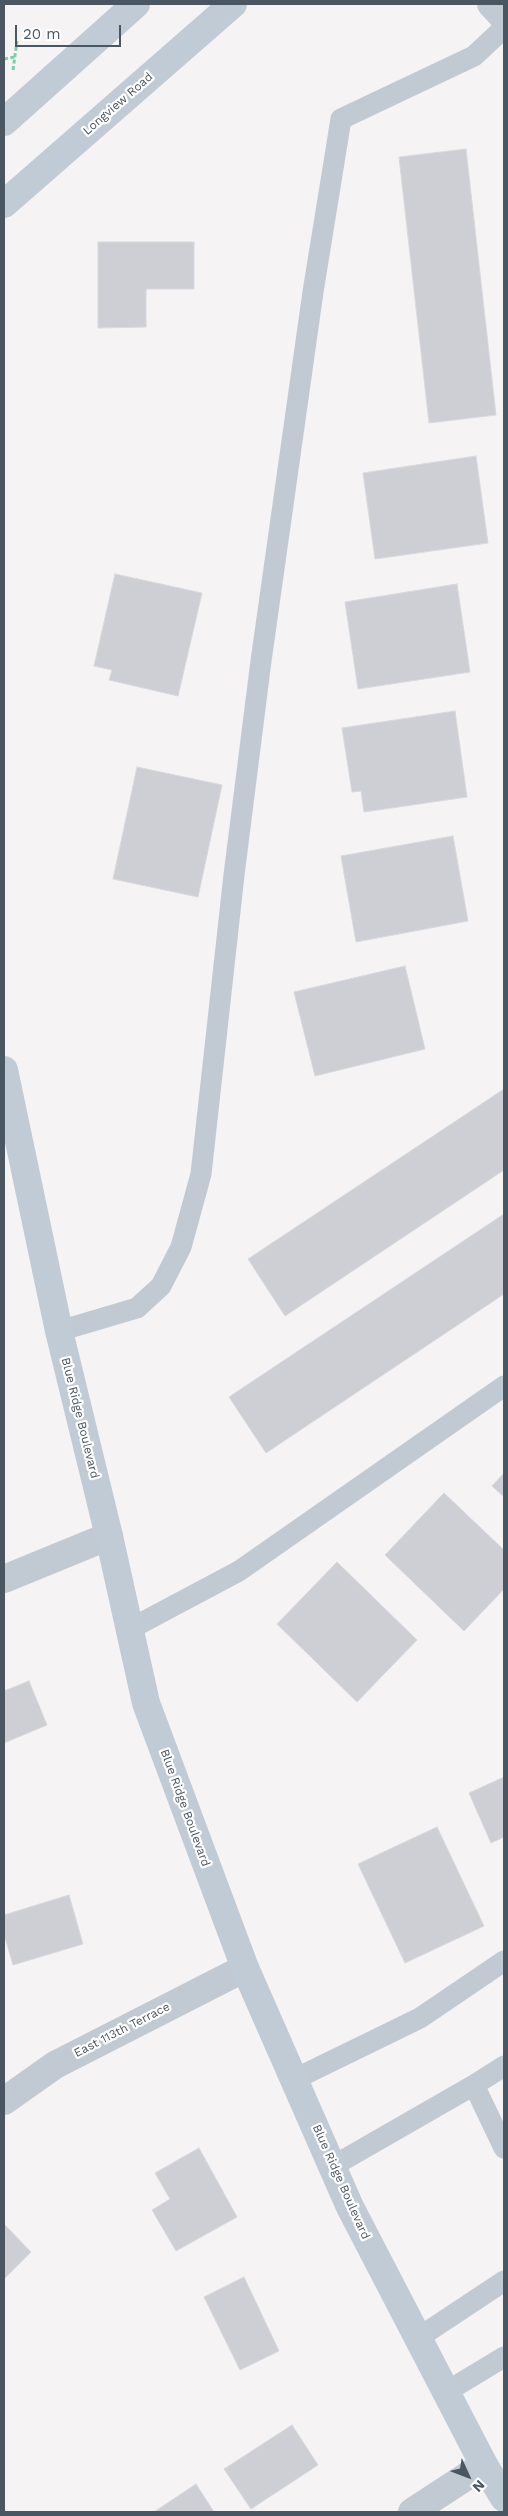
<!DOCTYPE html>
<html>
<head>
<meta charset="utf-8">
<style>
  body { margin:0 }
  #map { position:relative; width:508px; height:2516px; overflow:hidden; background:#f5f3f3; font-family:"Work Sans",sans-serif }
  canvas { display:block }
  .frame { position:absolute; inset:0; border:5px solid #4a5661; pointer-events:none }
  .north { position:absolute; left:443px; top:2451px; width:50px; height:50px; -webkit-text-stroke:4px #fff; paint-order:stroke; rotate:133deg; font-size:14px; font-weight:700; line-height:20px; text-align:center; color:#4a5661 }
  .north::after { content:''; display:block; margin:auto; width:18px; height:22px; background:#4a5661; clip-path:polygon(50% 0,100% 100%,50% 72%,0 100%) }
  .scale { position:absolute; left:15px; top:25px; width:106px; height:22px; box-sizing:border-box; border:2px solid #4a5661; border-top:0; padding-left:6px; font-size:15px; line-height:18px; white-space:nowrap; color:#4a5661; -webkit-text-stroke:4px #fff; paint-order:stroke }
</style>
</head>
<body>
<div id="map">
<canvas width="508" height="2516"></canvas>
<div class="frame"></div>
<div class="north">N</div>
<div class="scale">20 m</div>
</div>
<script>
const g = document.querySelector('canvas').getContext('2d');
g.lineJoin = 'round';
function fill(path, color) {
  g.fillStyle = color;
  g.fill(path, 'evenodd');
}
function shape(rows) {
  const path = new Path2D();
  for (const r of rows) {
    path.moveTo(r[0], r[1]);
    for (let i = 2; i < r.length; i += 2) path.lineTo(r[i], r[i + 1]);
  }
  return path;
}
function stroke(path, color, width, dash) {
  g.strokeStyle = color;
  g.lineWidth = width;
  g.lineCap = dash ? 'butt' : 'round';
  g.setLineDash(dash || []);
  g.stroke(path);
}
function drawText(font, color, halo, rows, align = 'center') {
  g.font = font + ' "Work Sans",sans-serif';
  g.lineWidth = 4.5;
  g.setLineDash([]);
  g.textBaseline = 'middle';
  g.strokeStyle = halo;
  g.fillStyle = color;
  for (const [text, x, y, turn = 0] of rows) {
    g.save();
    g.translate(x, y);
    g.rotate((+turn || 0) * Math.PI / 180);
    g.textAlign = isNaN(turn) ? turn : align;
    if (halo) g.strokeText(text, 0, 0);
    g.fillText(text, 0, 0);
    g.restore();
  }
}
const building = shape([
  [466,149,496,415,429,423,399,157,466,149],
  [98,242,194,242,194,289,146,289,146,327,98,328,98,242],
  [476,456,488,543,375,559,363,473,476,456],
  [115,574,202,593,178,696,109,680,112,670,94,666,115,574],
  [457,584,470,672,358,689,345,602,457,584],
  [455,711,467,797,364,812,361,791,352,792,342,728,455,711],
  [137,767,222,785,198,897,113,879,137,767],
  [453,836,468,921,356,942,341,856,453,836],
  [405,966,425,1049,315,1076,294,992,405,966],
  [504,1089,504,1170,285,1316,248,1259,504,1089],
  [504,1214,504,1294,266,1453,229,1397,504,1214],
  [504,1473,504,1497,492,1486,504,1473],
  [444,1493,504,1550,504,1589,464,1631,385,1555,444,1493],
  [337,1562,417,1640,357,1702,277,1624,337,1562],
  [29,1681,47,1725,4,1743,4,1691,29,1681],
  [504,1777,504,1837,491,1843,469,1793,504,1777],
  [437,1827,484,1926,405,1963,358,1864,437,1827],
  [69,1895,83,1944,13,1965,4,1934,4,1915,69,1895],
  [199,2148,237,2217,176,2251,152,2210,170,2199,155,2173,199,2148],
  [4,2224,31,2252,4,2279,4,2224],
  [244,2277,279,2351,240,2370,204,2297,244,2277],
  [292,2425,318,2465,251,2509,224,2469,292,2425],
  [196,2484,214,2512,154,2512,196,2484]
]);
fill(building, '#cdcfd5');
stroke(building, '#d7d9de', 1);
stroke(shape([
  [4,59,15,57],
  [13,70,17,41]
]), '#7ad0a6', 3, [4, 2.5]);
stroke(shape([
  [59,1331,137,1308,161,1286,181,1247,201,1174,234,875,261,661,313,292,341,119,474,56,504,28],
  [130,1629,239,1571,504,1386],
  [295,2079,420,2018,504,1961],
  [474,2085,504,2066],
  [333,2166,474,2085,504,2148],
  [418,2338,504,2281],
  [446,2392,504,2357]
]), '#c1cad2', 21);
stroke(shape([
  [491,4,504,18],
  [4,1579,109,1536],
  [4,2101,55,2065,245,1968],
  [412,2512,484,2465]
]), '#c1cad2', 28);
stroke(shape([
  [4,122,136,4],
  [4,204,233,4],
  [4,1070,59,1331,109,1536,146,1703,245,1968,350,2207,484,2465,504,2498]
]), '#c1cbd6', 28);
drawText('12px', '#4a5661', '#fff', [
  ["Longview Road",118,104,-41],
  ["Blue Ridge Boulevard",80,1418,76],
  ["Blue Ridge Boulevard",185,1808,70],
  ["East 113th Terrace",122,2030,-27],
  ["Blue Ridge Boulevard",341,2182,66]
]);
</script>
</body>
</html>
